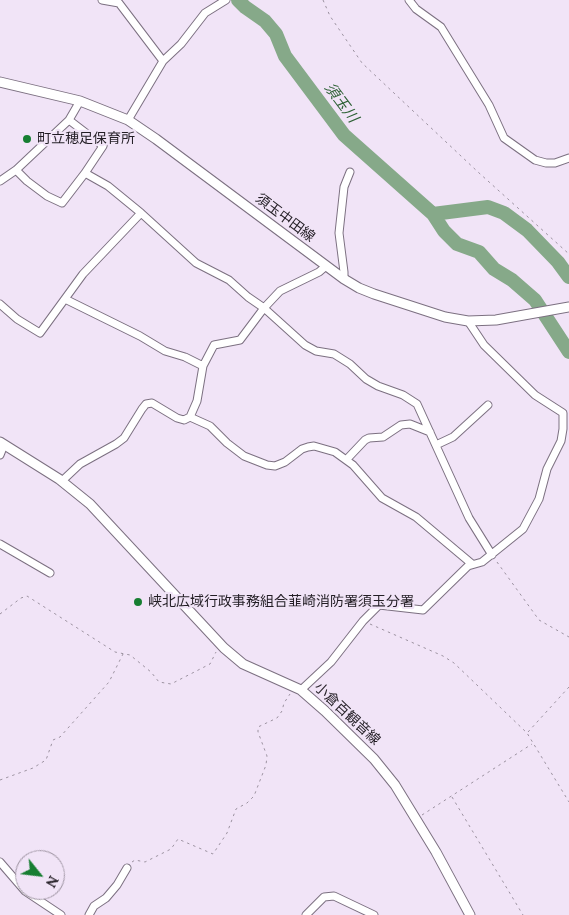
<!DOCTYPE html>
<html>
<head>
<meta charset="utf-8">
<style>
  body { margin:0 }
  #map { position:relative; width:569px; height:915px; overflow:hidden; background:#f1e4f7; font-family:Lora,serif }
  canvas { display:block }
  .north { position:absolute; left:15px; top:850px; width:50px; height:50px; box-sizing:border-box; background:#f1e4f7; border:1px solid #9f95a3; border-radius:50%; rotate:119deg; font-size:14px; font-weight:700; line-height:20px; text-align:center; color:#231e25 }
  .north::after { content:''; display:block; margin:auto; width:18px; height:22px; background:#177e32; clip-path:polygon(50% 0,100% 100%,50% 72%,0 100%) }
</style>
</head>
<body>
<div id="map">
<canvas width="569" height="915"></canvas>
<div class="north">N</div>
</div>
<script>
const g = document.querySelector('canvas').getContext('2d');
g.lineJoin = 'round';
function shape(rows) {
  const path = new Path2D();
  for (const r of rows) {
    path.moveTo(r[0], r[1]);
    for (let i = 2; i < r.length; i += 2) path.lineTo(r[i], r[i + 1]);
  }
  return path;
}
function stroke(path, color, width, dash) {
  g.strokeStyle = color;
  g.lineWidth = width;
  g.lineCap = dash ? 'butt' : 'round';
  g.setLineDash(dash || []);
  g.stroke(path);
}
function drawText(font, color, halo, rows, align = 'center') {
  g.font = font + ' Lora,"Noto Sans JP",serif';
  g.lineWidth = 4.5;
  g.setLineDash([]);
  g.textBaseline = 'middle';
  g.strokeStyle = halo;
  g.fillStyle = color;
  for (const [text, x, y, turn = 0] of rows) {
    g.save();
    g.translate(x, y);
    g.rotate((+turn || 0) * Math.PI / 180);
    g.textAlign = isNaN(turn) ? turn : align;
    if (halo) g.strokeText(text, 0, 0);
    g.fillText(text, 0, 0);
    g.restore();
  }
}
stroke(shape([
  [238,0,245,7,265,21,276,34,285,56,344,135,433,214,444,231,457,244,479,252,494,269,512,280,535,300,569,352],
  [433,214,488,207,504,213,527,230,558,262,569,277]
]), '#86a989', 14);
const minor = shape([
  [102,0,119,3,163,61],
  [409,0,416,9,441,27,489,105,504,138,535,160,546,163,555,163,569,158],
  [69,120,103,146,85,173,108,186,141,213,196,263,229,280,248,297,264,308,305,345,316,351,334,354,350,364,366,379,378,386,403,395,417,404,469,518,492,555],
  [128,120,163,61,181,44,205,13,226,0],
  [16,170,27,181,47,196,62,203,85,173],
  [0,181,16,170,69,120,80,101],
  [344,279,344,272,339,233,344,187,350,172],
  [65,299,140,336,165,351,185,357,203,366],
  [0,304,17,319,40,333,83,274,141,213],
  [190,417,197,401,203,366,214,345,240,340,264,308,280,291,319,272,326,266],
  [436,445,453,437,488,405],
  [0,455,4,445],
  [347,459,365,440,369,438,383,437,401,425,410,424,430,432],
  [62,481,80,464,116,444,124,438,142,409,146,404,152,403,177,418,184,420,190,417,210,426,227,443,244,456,267,465,275,466,285,462,302,449,308,447,314,446,335,452,353,465,382,498,416,517,472,564],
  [0,544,50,573],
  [301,690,331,662,363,621,379,605,423,610,468,566,482,562,523,529,539,499,547,469,561,441,563,429,563,413,535,395,484,345,468,321],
  [0,862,25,891,61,915],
  [89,915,94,906,106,898,117,885,127,868],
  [306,915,324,897,334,896,374,915]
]);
const secondary = shape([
  [0,82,80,101,128,120,156,139,344,279,359,288,374,294,445,317,468,321,496,320,569,307],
  [0,442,59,479,90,504,224,648,243,664,301,690,325,711,374,759,395,785,436,852,470,915]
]);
stroke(minor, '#7c7081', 9);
stroke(secondary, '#7c7081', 11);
stroke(shape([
  [323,0,330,16,362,63,478,172,569,254],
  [497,562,539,620,569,637],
  [0,614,21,598,27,596,115,652,130,655,151,672,159,682,171,684,210,664,216,652],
  [370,624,443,656,454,663,527,733,569,802],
  [528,732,569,687],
  [0,780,33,768,46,760,53,740,60,737,109,682,123,654],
  [452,797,523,915],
  [422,815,532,744],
  [132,862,135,860,145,862,171,849,178,839,213,854,227,833,236,809,247,803,254,796,266,765,267,756,258,732,258,727,277,718,282,711,284,703,290,694]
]), '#9c92a0', 1, [2.5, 4]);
stroke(minor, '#fff', 7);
stroke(secondary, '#fff', 9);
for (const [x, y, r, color] of [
  [27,139,5,"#177e32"],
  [138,602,5,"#177e32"]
]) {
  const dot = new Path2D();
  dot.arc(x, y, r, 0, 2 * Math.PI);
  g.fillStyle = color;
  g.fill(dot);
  stroke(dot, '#f1e4f7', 2);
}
drawText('14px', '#231e25', '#f1e4f7', [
  ["町立穂足保育所",37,139],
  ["峡北広域行政事務組合韮崎消防署須玉分署",148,602]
], 'left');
drawText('14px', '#231e25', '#f1e4f7', [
  ["須玉中田線",285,218,37],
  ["小倉百観音線",347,714,43]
]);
drawText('italic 15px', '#2d6135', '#f1e4f7', [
  ["須玉川",341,103,53]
]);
</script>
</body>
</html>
